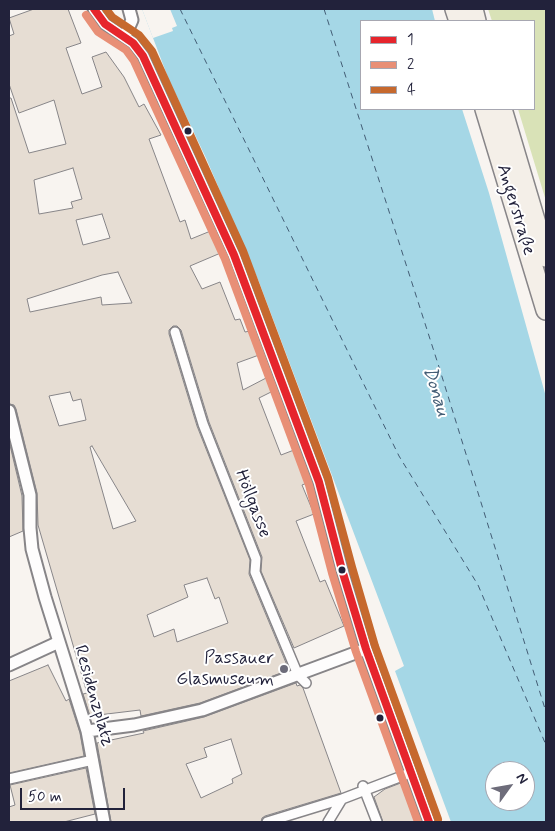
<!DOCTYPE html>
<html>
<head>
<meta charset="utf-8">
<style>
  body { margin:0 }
  #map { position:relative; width:555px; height:831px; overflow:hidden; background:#f8f4f0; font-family:Mynerve,sans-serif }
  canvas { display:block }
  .frame { position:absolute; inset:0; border:10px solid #22223b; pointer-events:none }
  .legend { position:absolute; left:360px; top:20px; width:175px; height:90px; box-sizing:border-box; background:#fff; border:1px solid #a7a7b1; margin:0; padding:6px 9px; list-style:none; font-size:15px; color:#22223b }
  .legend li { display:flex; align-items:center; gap:10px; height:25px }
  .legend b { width:25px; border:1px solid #a7a7b1 }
  .north { position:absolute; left:485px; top:761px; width:50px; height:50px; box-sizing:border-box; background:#fff; border:1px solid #a7a7b1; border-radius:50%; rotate:58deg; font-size:14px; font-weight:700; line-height:20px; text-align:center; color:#22223b }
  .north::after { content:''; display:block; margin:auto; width:18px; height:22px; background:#6d6c7a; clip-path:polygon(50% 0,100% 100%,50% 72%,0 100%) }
  .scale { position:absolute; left:20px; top:788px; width:105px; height:22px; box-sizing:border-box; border:2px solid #22223b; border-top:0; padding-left:6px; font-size:15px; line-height:18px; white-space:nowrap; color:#22223b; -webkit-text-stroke:4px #fff; paint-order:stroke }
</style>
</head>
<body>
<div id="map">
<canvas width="555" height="831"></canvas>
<div class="frame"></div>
<ul class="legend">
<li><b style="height:6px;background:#e6252c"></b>1</li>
<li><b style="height:6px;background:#e88f76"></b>2</li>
<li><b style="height:6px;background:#c6692e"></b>4</li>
</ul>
<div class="north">N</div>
<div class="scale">50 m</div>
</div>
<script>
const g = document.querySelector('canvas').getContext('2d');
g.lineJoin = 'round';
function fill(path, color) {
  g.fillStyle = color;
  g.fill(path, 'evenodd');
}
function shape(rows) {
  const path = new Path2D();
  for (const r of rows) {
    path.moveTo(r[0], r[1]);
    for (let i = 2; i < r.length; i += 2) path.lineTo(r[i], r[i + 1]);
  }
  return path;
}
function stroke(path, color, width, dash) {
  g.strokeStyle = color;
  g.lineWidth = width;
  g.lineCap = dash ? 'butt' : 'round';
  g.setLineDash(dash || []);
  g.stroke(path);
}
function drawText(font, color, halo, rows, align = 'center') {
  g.font = font + ' Mynerve,sans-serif';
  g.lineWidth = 4;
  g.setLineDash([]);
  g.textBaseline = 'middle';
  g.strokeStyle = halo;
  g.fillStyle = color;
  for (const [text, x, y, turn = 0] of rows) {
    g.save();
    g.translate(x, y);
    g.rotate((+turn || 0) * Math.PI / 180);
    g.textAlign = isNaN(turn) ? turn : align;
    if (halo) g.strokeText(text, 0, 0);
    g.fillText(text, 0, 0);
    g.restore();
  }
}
fill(shape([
  [488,9,546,9,546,201,518,109,534,109,534,21,492,21]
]), '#d9e2b7');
fill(shape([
  [142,9,432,9,435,21,361,21,361,109,462,109,489,193,546,397,546,822,451,822,395,671,404,666,259,282,206,158,169,80],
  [495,771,525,771,525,801,495,801]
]), '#a5d7e6');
fill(shape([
  [142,9,170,9,177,26,172,28,173,31,153,38]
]), '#f8f4f0');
stroke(shape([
  [180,9,399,456,478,585,546,745],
  [324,9,439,367,546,712]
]), '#435d75', 1, [6, 5]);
const building = shape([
  [34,9,68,9,81,43,66,48,82,94,102,87,92,57,106,52,124,77,139,107,144,104,161,135,149,139,180,222,185,220,191,239,213,230,223,252,190,266,202,289,220,282,235,320,240,319,245,332,250,331,259,355,237,363,243,390,268,377,275,390,259,398,281,455,294,450,307,483,302,485,314,514,296,521,320,582,325,580,344,626,294,648,261,571,262,557,209,422,181,330,177,326,173,326,169,330,169,334,197,426,250,560,249,574,289,670,200,703,141,716,140,710,90,716,83,694,87,693,38,525,37,493,16,409,14,405,9,404,9,98,11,98,29,153,66,144,54,100,19,113,9,84,9,36,14,34,9,18,34,9],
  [73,168,82,199,71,202,73,208,39,214,34,180,73,168],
  [102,214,110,238,83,245,76,220,102,214],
  [118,272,132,303,102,305,101,297,30,312,27,299,102,275,118,272],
  [70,392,73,401,81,399,86,420,59,426,49,396,70,392],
  [92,446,136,521,113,529,90,447,92,446],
  [207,578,215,599,219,597,228,623,177,642,174,629,154,637,147,615,188,597,184,585,207,578],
  [9,441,22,496,23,531,9,537,9,441],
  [48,665,66,701,69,699,80,733,84,756,9,773,9,681,48,665],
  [296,683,297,686,300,685,303,688,341,793,265,816,262,818,261,822,111,822,97,743,144,733,143,731,204,717,296,683],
  [231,739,242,774,232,779,233,783,201,798,186,764,207,757,204,748,231,739],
  [86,768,95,814,64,822,9,822,9,807,15,805,10,785,86,768],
  [406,781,421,822,383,822,374,797,385,789,406,781]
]);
fill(building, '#e6ddd3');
stroke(building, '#878588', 1);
const pedestrian = shape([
  [175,332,203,424,256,559,255,572,298,675,306,683],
  [9,779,93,760],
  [363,786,377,822],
  [267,822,342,799,410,773],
  [328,822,342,799]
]);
const minor = shape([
  [94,9,105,24,133,43,143,56,234,255,319,482,342,570,366,649,429,822],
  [125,36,132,20,129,9],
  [9,411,30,495,30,528,32,549,45,597,87,731,104,822],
  [9,665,59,642],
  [87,731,134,725,202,710,366,649]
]);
const primary = shape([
  [455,9,459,21],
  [473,9,476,21],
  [485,109,546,310],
  [502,109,546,257]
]);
stroke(pedestrian, '#878588', 12);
stroke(minor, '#878588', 15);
stroke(primary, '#878588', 22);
stroke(pedestrian, '#fefdfd', 9);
stroke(minor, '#fefdfd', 11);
stroke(primary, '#f4efe8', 19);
stroke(shape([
  [94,9,105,24,133,43,143,56,234,255,319,482,342,570,366,649,429,822]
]), '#e6252c', 8);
stroke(shape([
  [86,15,98,32,126,50,134,61,225,259,309,485,332,573,356,652,418,822]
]), '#e88f76', 8);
stroke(shape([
  [106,9,112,17,139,35,152,51,243,251,328,478,352,567,375,646,438,819]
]), '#c6692e', 8);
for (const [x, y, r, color] of [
  [188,131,4.5,"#22223b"],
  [342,570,4.5,"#22223b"],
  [284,669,5,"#6d6c7a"],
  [380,718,4.5,"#22223b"]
]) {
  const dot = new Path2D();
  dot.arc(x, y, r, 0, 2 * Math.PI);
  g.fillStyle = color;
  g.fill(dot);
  stroke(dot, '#fff', 2);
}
drawText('18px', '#22223b', '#fff', [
  ["Angerstraße",515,210,73],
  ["Höllgasse",252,504,69],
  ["Residenzplatz",93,696,74]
]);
drawText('18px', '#22223b', '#fff', [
  ["Passauer",274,659],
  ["Glasmuseum",274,680]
], 'right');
drawText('italic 19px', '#435d75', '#fff', [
  ["Donau",435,392,73]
]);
</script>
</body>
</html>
